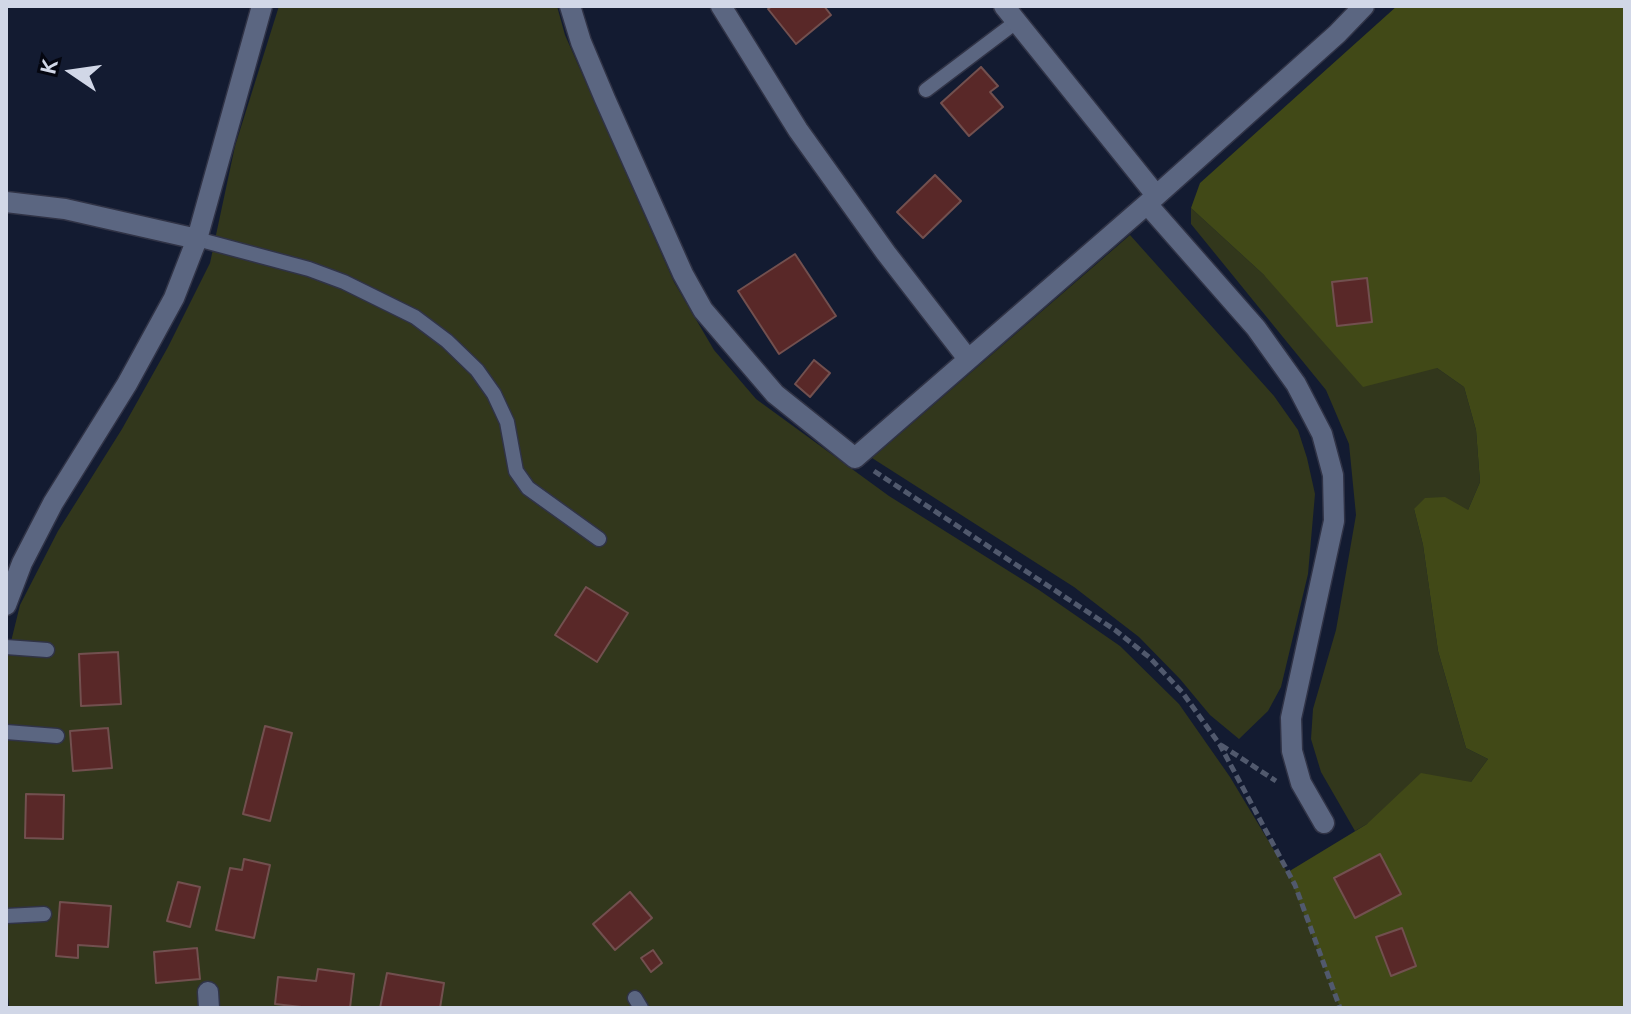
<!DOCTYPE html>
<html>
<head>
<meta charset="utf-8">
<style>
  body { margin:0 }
  #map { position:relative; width:1631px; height:1014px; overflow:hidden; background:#131b31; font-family:Ubuntu,sans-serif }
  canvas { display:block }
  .frame { position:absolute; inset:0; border:8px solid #d1d7e7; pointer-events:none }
  .north { position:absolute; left:32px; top:32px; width:80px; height:80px; -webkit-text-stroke:6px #040610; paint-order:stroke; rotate:283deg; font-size:22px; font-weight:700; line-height:32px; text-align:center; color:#d1d7e7 }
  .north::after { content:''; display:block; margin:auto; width:28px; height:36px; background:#d1d7e7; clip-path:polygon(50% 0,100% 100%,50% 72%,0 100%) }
</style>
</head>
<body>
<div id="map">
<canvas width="1631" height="1014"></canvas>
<div class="frame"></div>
<div class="north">K</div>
</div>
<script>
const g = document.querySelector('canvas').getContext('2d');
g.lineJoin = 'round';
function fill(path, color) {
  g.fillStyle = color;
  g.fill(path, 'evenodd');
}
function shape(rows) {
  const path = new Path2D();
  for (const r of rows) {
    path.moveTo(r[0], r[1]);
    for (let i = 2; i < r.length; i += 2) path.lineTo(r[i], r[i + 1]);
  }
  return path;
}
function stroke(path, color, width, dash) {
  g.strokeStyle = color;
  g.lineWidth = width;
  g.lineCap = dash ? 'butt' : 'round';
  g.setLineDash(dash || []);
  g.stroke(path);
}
fill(shape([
  [279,6,557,6,565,35,674,282,714,350,756,399,889,496,1039,590,1120,646,1179,704,1230,777,1295,885,1340,1008,9,1008,6,970,6,662,20,605,58,531,122,429,168,347,210,263,235,146],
  [1191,208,1264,275,1437,368,1464,387,1476,430,1480,482,1468,510,1414,509,1423,545,1438,651,1466,748,1488,759,1471,782,1367,824,1355,831,1321,772,1311,739,1313,709,1336,630,1356,515,1349,444,1326,390,1191,224],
  [1130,235,1274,396,1298,430,1307,458,1315,494,1308,574,1281,687,1268,711,1239,739,1210,715,1180,679,1139,637,1074,587,872,458]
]), '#32371c');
fill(shape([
  [1397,6,1625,6,1625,1008,1340,1008,1288,872,1367,824,1421,773,1471,782,1488,759,1466,748,1438,651,1423,545,1414,509,1425,498,1445,497,1468,510,1480,482,1476,430,1464,387,1437,368,1363,387,1264,275,1191,208,1200,183]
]), '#414917');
const building = shape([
  [772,6,824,6,831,15,796,44,768,9,772,6],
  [981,67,998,86,990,92,1003,107,969,136,941,103,981,67],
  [935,175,961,201,923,238,897,212,935,175],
  [795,254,836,316,779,354,738,291,795,254],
  [1367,278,1372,322,1337,326,1332,282,1367,278],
  [814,360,830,373,810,397,795,384,814,360],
  [586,587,628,613,597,662,555,635,586,587],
  [118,652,121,704,81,706,79,654,118,652],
  [265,726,292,733,270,821,243,814,265,726],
  [108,728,112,768,73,771,70,731,108,728],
  [26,794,64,795,63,839,25,838,26,794],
  [1380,854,1401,894,1355,918,1334,878,1380,854],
  [244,859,270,865,254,938,216,930,230,868,242,870,244,859],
  [178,882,200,887,190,927,167,921,178,882],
  [630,892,652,918,615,950,593,924,630,892],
  [60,902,111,906,108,947,78,945,78,958,56,956,60,902],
  [1402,928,1416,966,1391,976,1376,937,1402,928],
  [197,948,200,979,156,983,154,952,197,948],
  [653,950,662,963,651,972,641,958,653,950],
  [318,969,354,974,350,1008,310,1008,275,1004,278,977,316,981,318,969],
  [387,973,444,983,440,1008,380,1008,387,973]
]);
fill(building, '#592828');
stroke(building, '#72504f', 2);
const service = shape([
  [926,90,1016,22],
  [197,239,309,269,344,282,415,317,447,341,477,370,494,394,507,422,516,471,528,488,599,539],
  [6,647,47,650],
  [6,732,57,736],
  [6,916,44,914],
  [635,998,641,1008]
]);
const minor = shape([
  [570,6,581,42,605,99,683,274,703,310,775,394,855,458,1147,204,1337,34,1364,6],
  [721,6,798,130,886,253,968,359],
  [1004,6,1156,195],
  [6,202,65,209,197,239],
  [1147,204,1256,328,1296,384,1322,434,1333,475,1334,521,1291,718,1292,751,1301,783,1324,823],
  [6,605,22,563,53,503,127,384,174,298,197,239,262,6],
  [208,992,209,1008]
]);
stroke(service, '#303346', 17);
stroke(minor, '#303346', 23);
stroke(shape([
  [874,471,1115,630,1149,657,1182,692,1220,745,1295,885,1340,1008],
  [1221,745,1276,781]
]), '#51596d', 5, [8, 4]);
stroke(service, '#5b6681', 14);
stroke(minor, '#5b6681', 20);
</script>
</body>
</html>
